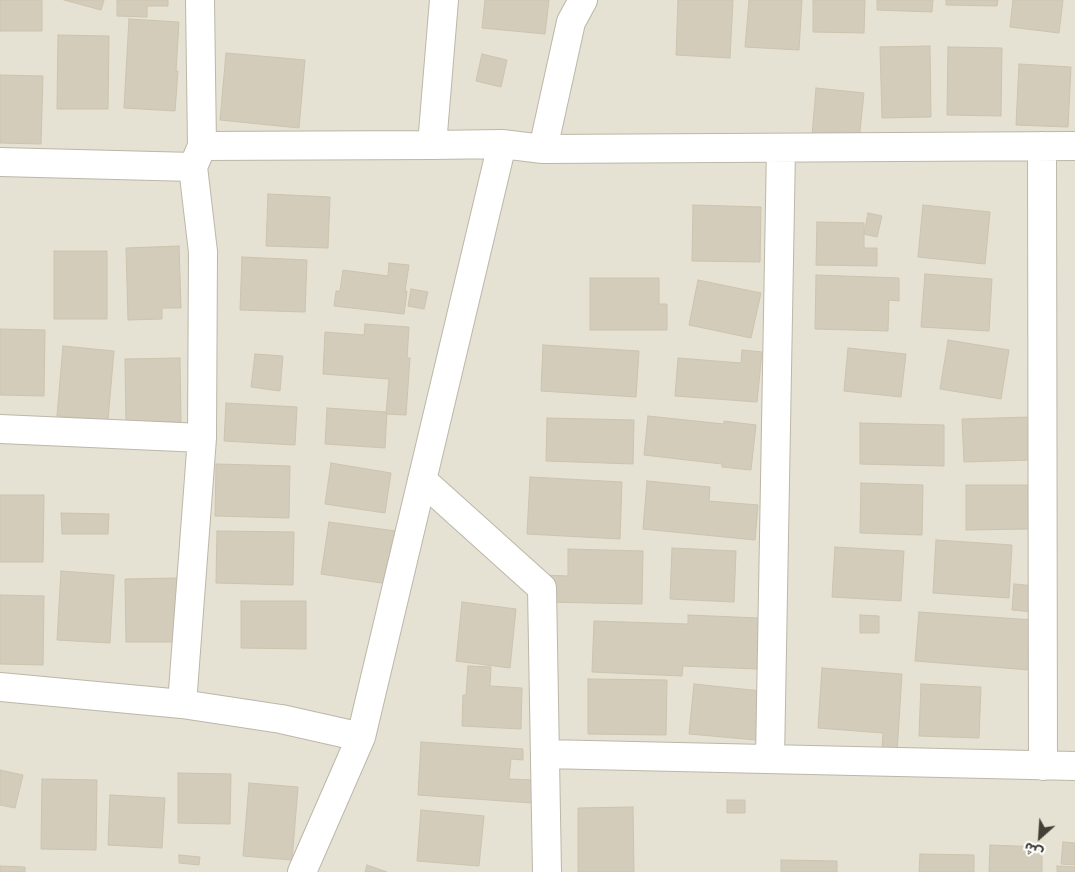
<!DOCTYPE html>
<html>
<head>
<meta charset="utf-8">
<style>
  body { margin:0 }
  #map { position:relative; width:1075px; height:872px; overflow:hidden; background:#f2efe5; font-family:Barlow,"Noto Sans Arabic",sans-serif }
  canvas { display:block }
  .north { position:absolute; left:1015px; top:812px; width:50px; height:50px; -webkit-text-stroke:4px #fff; paint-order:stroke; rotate:206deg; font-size:14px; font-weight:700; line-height:20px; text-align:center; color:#443f35 }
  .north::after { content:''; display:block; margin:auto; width:18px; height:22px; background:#443f35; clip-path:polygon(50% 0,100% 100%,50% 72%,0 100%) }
</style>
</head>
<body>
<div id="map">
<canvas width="1075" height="872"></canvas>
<div class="north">ش</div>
</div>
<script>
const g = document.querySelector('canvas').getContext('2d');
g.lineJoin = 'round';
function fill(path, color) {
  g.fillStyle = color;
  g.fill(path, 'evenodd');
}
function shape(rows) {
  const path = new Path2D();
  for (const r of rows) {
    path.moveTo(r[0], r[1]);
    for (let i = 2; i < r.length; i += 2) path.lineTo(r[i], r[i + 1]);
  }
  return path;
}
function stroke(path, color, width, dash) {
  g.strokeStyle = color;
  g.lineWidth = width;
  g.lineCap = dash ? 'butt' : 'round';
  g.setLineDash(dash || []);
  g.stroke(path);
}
fill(shape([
  [0,0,1075,0,1075,872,0,872]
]), '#e5e1d3');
const building = shape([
  [0,0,42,0,42,31,0,31,0,0],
  [64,0,104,0,101,10,64,0],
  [117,0,168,0,168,6,147,6,147,17,117,16,117,0],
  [485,0,549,0,545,34,482,28,485,0],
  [678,0,733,0,730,58,676,55,678,0],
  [749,0,802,0,799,50,745,47,749,0],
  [813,0,865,0,864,33,813,32,813,0],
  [877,0,933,0,932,12,877,10,877,0],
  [946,0,998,0,997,6,946,5,946,0],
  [1013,0,1063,0,1059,33,1010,27,1013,0],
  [129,19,179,22,176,71,178,71,175,111,124,108,129,19],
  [58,35,109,36,108,109,57,109,58,35],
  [930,46,931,117,882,118,880,47,930,46],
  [948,47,1002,48,1001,116,947,115,948,47],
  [226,53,305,60,299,128,220,120,226,53],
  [482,54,507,60,501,87,476,81,482,54],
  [1019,64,1071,67,1068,127,1016,125,1019,64],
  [0,75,43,76,41,144,0,143,0,75],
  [816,88,864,93,859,140,812,136,816,88],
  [268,194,330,197,328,248,266,246,268,194],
  [693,205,761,207,760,262,692,261,693,205],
  [923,205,990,212,985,264,918,257,923,205],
  [868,213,882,216,877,237,864,234,868,213],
  [817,222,864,223,864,248,877,248,877,266,816,265,817,222],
  [179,246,181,308,162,308,162,319,128,320,126,248,179,246],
  [54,251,107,251,107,319,54,319,54,251],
  [242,257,307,260,305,312,240,310,242,257],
  [389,263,409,265,405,291,407,291,404,314,334,306,336,291,340,291,343,270,388,276,389,263],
  [925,274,992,279,989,331,921,327,925,274],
  [816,275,899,278,899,301,889,300,888,331,815,329,816,275],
  [590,278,659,278,659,304,667,304,667,330,590,330,590,278],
  [698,280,761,293,751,338,689,325,698,280],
  [411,289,428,292,424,309,408,306,411,289],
  [365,324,409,327,407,358,410,358,406,415,386,414,389,379,323,374,325,332,364,335,365,324],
  [0,329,45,330,44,396,0,395,0,329],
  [948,340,1009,350,1001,399,940,389,948,340],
  [543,345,639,351,636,397,541,391,543,345],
  [63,346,114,351,108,420,57,416,63,346],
  [848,348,906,354,901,397,844,391,848,348],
  [742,350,762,352,757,402,675,396,678,358,741,363,742,350],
  [255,354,283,356,280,391,251,387,255,354],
  [180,358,181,422,126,423,125,359,180,358],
  [226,403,297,407,295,445,224,441,226,403],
  [327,408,387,412,385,448,325,444,327,408],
  [648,416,724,424,724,421,756,425,751,470,722,467,722,464,644,455,648,416],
  [1031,417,1032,460,964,462,962,419,1031,417],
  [547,418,634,420,633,464,546,461,547,418],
  [860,423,944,425,944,466,860,464,860,423],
  [331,463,391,473,385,513,325,504,331,463],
  [216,464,290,466,289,518,215,516,216,464],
  [530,477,622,482,620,539,527,534,530,477],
  [647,481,710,487,709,501,758,505,755,540,643,529,647,481],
  [861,483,923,485,922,535,860,533,861,483],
  [966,485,1030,485,1030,529,966,530,966,485],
  [0,495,44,495,43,562,0,562,0,495],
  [61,513,109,514,108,534,62,534,61,513],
  [329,522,396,531,388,584,321,574,329,522],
  [217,531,294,532,293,585,216,583,217,531],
  [936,540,1012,545,1009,598,933,593,936,540],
  [835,547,904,551,901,601,832,597,835,547],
  [672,548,736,551,734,602,670,599,672,548],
  [568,549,643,551,642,604,542,602,542,575,568,576,568,549],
  [61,571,114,575,110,643,57,640,61,571],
  [178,578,179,642,126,642,125,579,178,578],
  [1014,584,1035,586,1033,612,1012,610,1014,584],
  [0,595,44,596,43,665,0,664,0,595],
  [241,601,306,601,306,649,241,648,241,601],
  [462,602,516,609,510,668,456,661,462,602],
  [919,612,1033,620,1030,670,915,661,919,612],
  [688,615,759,618,757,669,683,666,682,676,592,672,594,621,688,624,688,615],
  [860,615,879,616,879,633,860,633,860,615],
  [468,666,491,667,490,686,522,688,521,729,462,726,463,695,466,695,468,666],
  [822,668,902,674,897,752,882,751,883,733,818,728,822,668],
  [588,679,667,680,666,735,588,734,588,679],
  [694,684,761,691,756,740,689,734,694,684],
  [921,684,981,687,979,738,919,736,921,684],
  [421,742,523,749,523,760,511,759,509,779,534,780,532,803,418,795,421,742],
  [0,770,23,775,15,808,0,805,0,770],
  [178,773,231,774,230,824,178,823,178,773],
  [42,779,97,780,96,850,41,849,42,779],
  [249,783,298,787,292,860,243,856,249,783],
  [110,795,165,798,162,848,108,845,110,795],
  [727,800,745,800,745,813,727,813,727,800],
  [633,807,634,872,578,872,578,808,633,807],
  [421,810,484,816,479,866,417,861,421,810],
  [1063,842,1075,843,1075,865,1061,864,1063,842],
  [990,845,1042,847,1042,872,989,872,990,845],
  [920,854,974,855,974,872,919,872,920,854],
  [179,855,200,857,199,865,179,863,179,855],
  [781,860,837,861,837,872,781,872,781,860],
  [367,865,387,872,365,872,367,865],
  [0,866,25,867,25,872,0,872,0,866],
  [1057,866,1075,867,1075,872,1057,872,1057,866]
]);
fill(building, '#d3ccbb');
stroke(building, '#cdc4af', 1);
const street = shape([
  [444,0,432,145,502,144,543,149,571,22,583,0],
  [202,146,432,145],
  [1042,146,1043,766],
  [543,149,1075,146],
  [0,162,193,167],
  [0,429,202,438],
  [422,480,542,588,547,872],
  [0,687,182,704,281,719,361,737],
  [182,704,202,438,203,252,193,167,202,146,200,0],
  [545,754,1075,766],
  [770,759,781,148],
  [302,872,361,737,502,144]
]);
stroke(street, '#bcb7a8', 30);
stroke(street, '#fff', 28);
</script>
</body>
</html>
